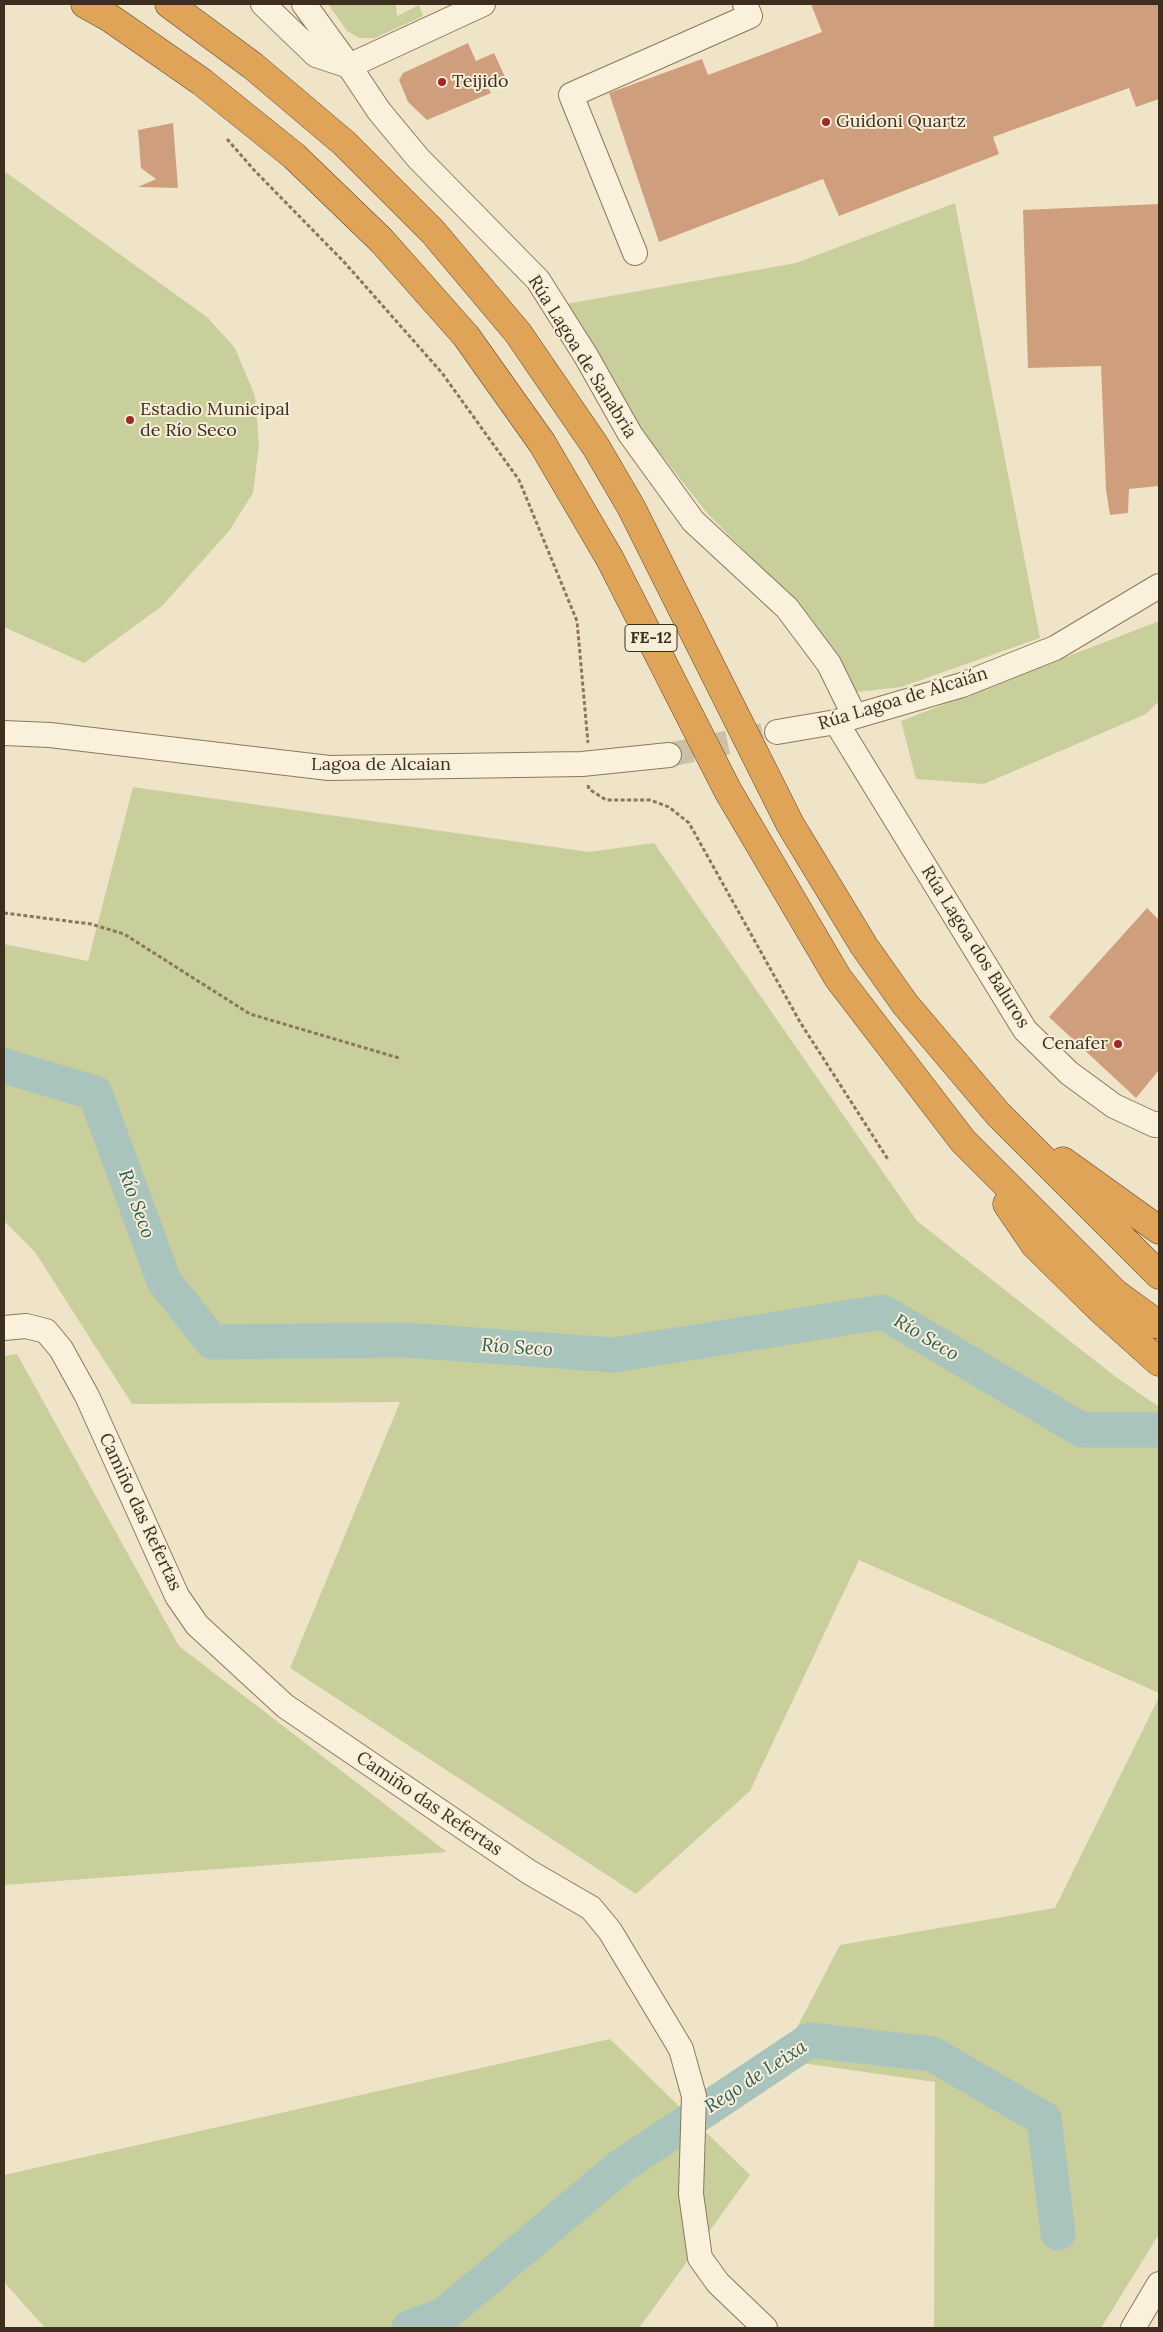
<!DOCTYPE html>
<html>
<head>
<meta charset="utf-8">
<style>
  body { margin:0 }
  #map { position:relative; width:1163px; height:2332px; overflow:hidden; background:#f0e4c8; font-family:Lora,serif }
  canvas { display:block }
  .frame { position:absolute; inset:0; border:5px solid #3d2e20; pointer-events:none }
</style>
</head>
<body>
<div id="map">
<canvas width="1163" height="2332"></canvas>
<div class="frame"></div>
</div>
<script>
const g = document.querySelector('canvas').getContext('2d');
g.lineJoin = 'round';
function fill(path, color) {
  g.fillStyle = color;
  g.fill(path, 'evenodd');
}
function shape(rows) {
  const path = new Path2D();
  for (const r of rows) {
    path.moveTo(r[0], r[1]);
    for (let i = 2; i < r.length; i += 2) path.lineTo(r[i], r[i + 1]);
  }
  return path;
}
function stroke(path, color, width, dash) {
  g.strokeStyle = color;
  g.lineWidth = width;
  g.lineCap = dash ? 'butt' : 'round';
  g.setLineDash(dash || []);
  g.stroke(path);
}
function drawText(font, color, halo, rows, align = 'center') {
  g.font = font + ' Lora,serif';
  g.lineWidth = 4;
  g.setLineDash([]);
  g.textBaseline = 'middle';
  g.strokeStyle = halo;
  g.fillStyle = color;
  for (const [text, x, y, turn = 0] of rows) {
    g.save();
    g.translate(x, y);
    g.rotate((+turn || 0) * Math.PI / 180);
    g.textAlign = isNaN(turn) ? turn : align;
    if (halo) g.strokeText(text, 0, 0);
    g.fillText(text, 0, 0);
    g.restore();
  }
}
fill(shape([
  [328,4,396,4,397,16,419,5,423,16,375,38,359,38,347,31],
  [4,171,207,317,235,348,255,396,259,444,253,493,229,531,162,606,84,663,4,627],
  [955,203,1040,638,901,687,856,692,811,618,707,513,640,428,566,304,796,263],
  [1159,621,1159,701,1146,714,984,784,916,779,901,721],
  [133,787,589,852,654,843,917,1221,1116,1377,1159,1407,1159,1693,859,1560,750,1791,636,1894,290,1668,400,1402,132,1404,35,1252,4,1221,4,944,88,961],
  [17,1354,179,1646,447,1852,4,1885,4,1356],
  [1159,1697,1159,2234,1101,2328,934,2328,935,2082,780,2060,840,1945,1055,1908],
  [610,2039,750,2175,639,2328,45,2328,4,2282,4,2175]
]), '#c9cf9b');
stroke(shape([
  [4,1066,95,1093,164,1281,212,1342,405,1340,614,1355,883,1312,1082,1430,1159,1430],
  [409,2328,444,2315,620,2167,810,2040,932,2054,1044,2119,1058,2233]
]), '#a9c4bc', 35);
fill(shape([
  [811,4,1159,4,1159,99,1136,107,1129,88,993,137,999,154,839,216,823,179,659,242,609,93,702,59,708,75,822,32],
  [468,43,476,61,494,53,506,79,488,88,491,93,427,120,408,102,399,80,403,73],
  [173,123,178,188,138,187,156,179,141,168,138,130],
  [1159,204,1159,486,1129,489,1128,513,1110,515,1106,490,1101,366,1028,368,1023,210],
  [1147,908,1159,920,1159,1070,1136,1098,1049,1017]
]), '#cf9f7d');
stroke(shape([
  [669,755,777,732]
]), '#ccc0a6', 24, [24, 12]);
const minor = shape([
  [263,4,316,55,349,66,379,111,418,158,538,280,586,356,630,434,693,521,787,608,829,664,854,715],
  [304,4,349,66,483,4],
  [635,253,571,95,750,16,745,4],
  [836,722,1025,1030,1069,1073,1114,1106,1155,1125,1159,1124],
  [777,732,836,722,962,685,1055,648,1159,586],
  [4,733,50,735,329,768,582,764,669,755],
  [4,1328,26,1326,46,1331,61,1349,87,1396,177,1596,197,1625,285,1706,529,1872,591,1908,610,1931,681,2049,694,2096,691,2194,700,2258,718,2283,765,2328],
  [1133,2328,1159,2284]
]);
const highway = shape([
  [85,4,110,18,202,82,294,156,382,241,466,336,542,443,610,559,728,791,838,978,963,1141,1115,1293,1159,1325],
  [169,4,253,66,344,143,433,232,518,333,596,447,631,507,790,824,864,946,905,1004,998,1114,1159,1275],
  [1063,1161,1159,1230],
  [1007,1204,1035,1245,1101,1310,1159,1362]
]);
stroke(minor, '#8d765c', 26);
stroke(highway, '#5b4430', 29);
stroke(shape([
  [227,139,254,170,345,263,442,373,519,480,577,621,588,743],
  [588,785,589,789,606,800,650,800,669,807,689,823,800,1022,889,1161],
  [4,913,91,924,124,934,250,1014,399,1058]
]), '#8d765c', 3, [4, 2.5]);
stroke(minor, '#faf1dc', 24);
stroke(highway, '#e0a458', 28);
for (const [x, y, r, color] of [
  [442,82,5,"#9e2a2b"],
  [826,122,5,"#9e2a2b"],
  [130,420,5,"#9e2a2b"],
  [1118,1044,5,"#9e2a2b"]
]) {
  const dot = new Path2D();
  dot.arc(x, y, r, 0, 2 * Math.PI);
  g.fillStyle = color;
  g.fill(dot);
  stroke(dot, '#f7eed8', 2);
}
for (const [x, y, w] of [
  [651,638,52]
]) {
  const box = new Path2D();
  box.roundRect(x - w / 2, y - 13.5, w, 27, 4);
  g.fillStyle = '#f7eed8';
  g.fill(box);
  stroke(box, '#3d2e20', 1);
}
drawText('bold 16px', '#3d2e20', null, [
  ["FE-12",651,638]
]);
drawText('18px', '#3d2e20', '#f7eed8', [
  ["Teijido",452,82],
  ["Guidoni Quartz",836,122],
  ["Estadio Municipal",140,410],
  ["de Río Seco",140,431],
  ["Cenafer",1108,1044,"right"]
], 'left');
drawText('18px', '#3d2e20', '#f7eed8', [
  ["Rúa Lagoa de Sanabria",582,357,58],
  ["Rúa Lagoa de Alcaián",903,699,-17],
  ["Lagoa de Alcaian",381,765],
  ["Rúa Lagoa dos Baluros",975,947,58],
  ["Camiño das Refertas",140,1512,65],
  ["Camiño das Refertas",429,1804,34]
]);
drawText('italic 19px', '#2f5d5a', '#f7eed8', [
  ["Río Seco",136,1204,70],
  ["Río Seco",926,1338,31],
  ["Río Seco",517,1348,4],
  ["Rego de Leixa",756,2077,-33]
]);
</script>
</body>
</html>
